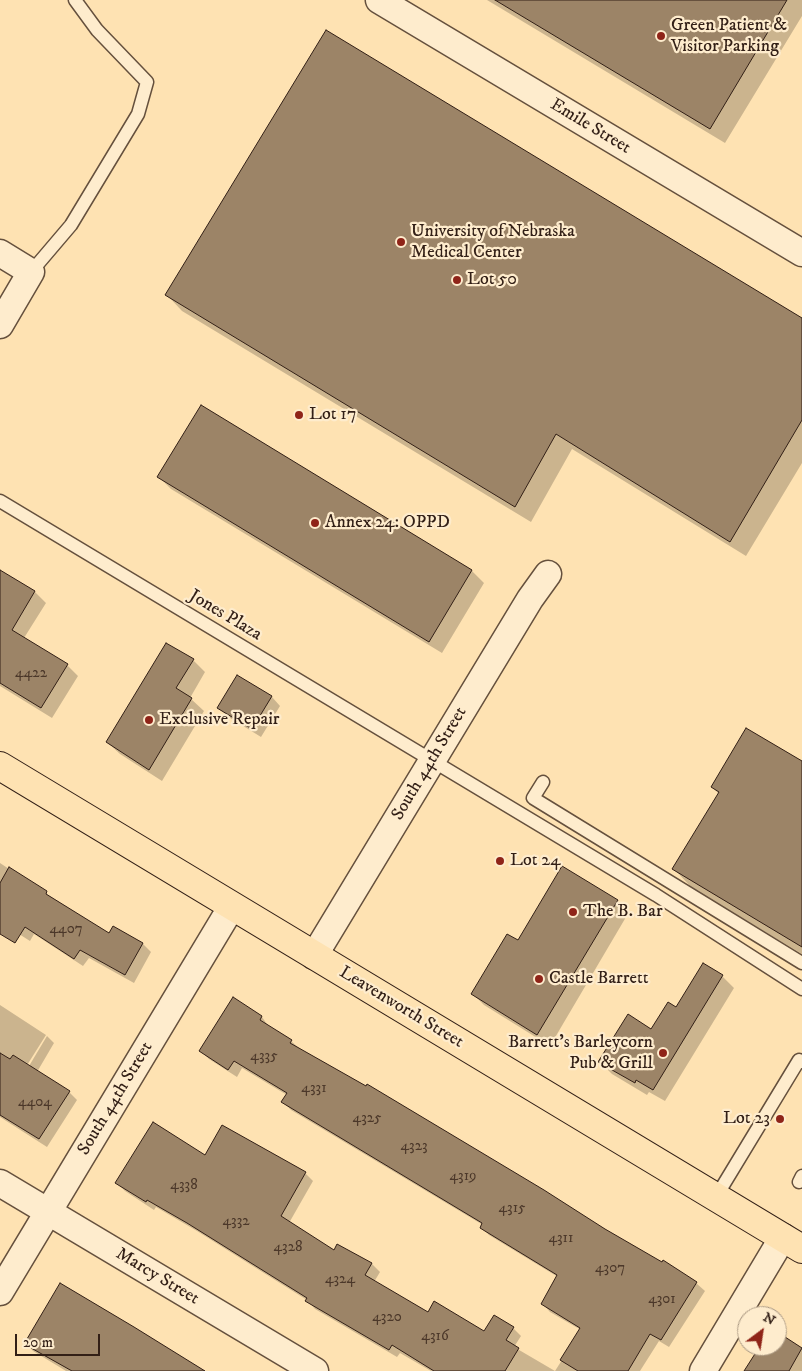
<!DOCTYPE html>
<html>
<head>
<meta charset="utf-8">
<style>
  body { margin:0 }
  #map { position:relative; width:802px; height:1371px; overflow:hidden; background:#fee2b2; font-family:"IM FELL DW Pica",serif }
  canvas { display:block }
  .north { position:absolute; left:737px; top:1306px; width:50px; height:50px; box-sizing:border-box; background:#feeccd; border:1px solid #ac9a84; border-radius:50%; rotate:31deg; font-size:14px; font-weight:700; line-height:20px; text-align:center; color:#321f16 }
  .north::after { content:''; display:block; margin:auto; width:18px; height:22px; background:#8f2418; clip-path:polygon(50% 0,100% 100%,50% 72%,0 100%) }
  .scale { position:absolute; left:15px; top:1334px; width:85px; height:22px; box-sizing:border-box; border:2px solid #321f16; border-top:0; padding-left:6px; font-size:15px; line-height:18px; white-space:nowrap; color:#321f16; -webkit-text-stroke:4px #feeccd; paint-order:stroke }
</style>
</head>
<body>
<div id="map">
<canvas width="802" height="1371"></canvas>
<div class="north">N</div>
<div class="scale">20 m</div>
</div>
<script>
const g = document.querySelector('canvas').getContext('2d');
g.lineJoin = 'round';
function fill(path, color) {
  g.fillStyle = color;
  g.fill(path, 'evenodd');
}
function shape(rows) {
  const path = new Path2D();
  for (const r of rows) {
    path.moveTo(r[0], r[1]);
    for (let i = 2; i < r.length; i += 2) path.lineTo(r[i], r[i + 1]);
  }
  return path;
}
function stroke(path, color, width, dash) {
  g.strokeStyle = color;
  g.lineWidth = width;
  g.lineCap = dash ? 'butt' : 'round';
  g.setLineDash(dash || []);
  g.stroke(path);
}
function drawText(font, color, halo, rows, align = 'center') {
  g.font = font + ' "IM FELL DW Pica",serif';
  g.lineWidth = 4.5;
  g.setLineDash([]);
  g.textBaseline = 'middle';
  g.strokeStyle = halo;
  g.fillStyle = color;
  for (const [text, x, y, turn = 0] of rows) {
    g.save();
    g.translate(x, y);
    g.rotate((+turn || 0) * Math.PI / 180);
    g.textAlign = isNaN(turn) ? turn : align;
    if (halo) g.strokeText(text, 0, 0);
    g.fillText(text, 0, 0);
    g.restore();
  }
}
fill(shape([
  [487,0,802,0,802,16,725,143],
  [167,295,802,320,802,463,746,556,572,449,531,522,182,311],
  [201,407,472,571,484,583,442,653,171,489,159,477],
  [0,571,35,592,46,603,24,638,67,665,78,676,52,718,0,686],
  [193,660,205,672,190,698,204,711,162,781,120,754,107,742],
  [238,677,272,697,280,706,261,737,227,716,219,708],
  [802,763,802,954,692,888,674,869,719,794,712,787],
  [0,863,109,935,113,928,143,944,151,952,134,983,89,958,83,966,34,934,30,941,0,922],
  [617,901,629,912,550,1046,484,1005,473,994,519,942],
  [722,976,734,988,665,1101,649,1092,647,1095,612,1074,600,1062,652,1030,677,1009],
  [233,999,262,1017,269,1027,291,1041,300,1049,696,1283,705,1291,669,1347,659,1341,640,1371,555,1371,581,1330,550,1312,542,1303,558,1277,489,1235,481,1227,483,1225,291,1110,283,1102,287,1095,242,1068,237,1077,209,1059,200,1050],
  [0,1005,46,1035,24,1070,26,1071,47,1036,54,1043,37,1072,69,1092,77,1100,47,1147,0,1117],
  [206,1157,305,1173,313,1181,289,1223,334,1252,338,1245,372,1264,380,1272,374,1282,428,1313,484,1333,513,1328,521,1336,514,1347,555,1371,431,1371,400,1353,397,1357,315,1309,307,1300,197,1231,156,1207,154,1210,125,1191,117,1183],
  [782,1337,802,1349,802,1371,746,1371,761,1346,769,1346,775,1350],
  [26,1343,201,1371,66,1371,33,1351]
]), '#0003');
const building = shape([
  [495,0,787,0,710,129,495,0],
  [326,30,802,318,802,420,730,542,556,434,515,507,165,295,326,30],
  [201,405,472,570,429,642,157,477,201,405],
  [0,570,35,591,12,630,68,664,41,708,0,683,0,570],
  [166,643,194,659,176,688,192,698,149,770,106,742,166,643],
  [237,675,272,696,252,729,217,708,237,675],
  [746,728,802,761,802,947,672,869,719,792,711,787,746,728],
  [562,866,618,900,537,1035,471,994,507,934,518,940,562,866],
  [9,867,47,891,46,894,109,933,113,926,143,943,125,975,80,950,74,959,25,927,15,943,0,934,0,883,9,867],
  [703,963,723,975,653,1090,636,1080,635,1083,598,1062,628,1014,651,1029,668,1002,676,1007,703,963],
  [233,997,262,1016,260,1020,292,1040,290,1043,366,1086,367,1084,544,1190,605,1229,662,1262,663,1260,697,1282,661,1340,650,1334,628,1371,578,1371,560,1360,580,1328,541,1304,557,1275,480,1228,482,1223,281,1102,287,1093,234,1061,228,1070,199,1051,233,997],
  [0,1053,10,1059,13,1055,70,1091,39,1139,0,1115,0,1053],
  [153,1122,205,1155,222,1125,306,1172,281,1216,334,1250,337,1244,372,1263,365,1275,428,1312,434,1301,484,1331,494,1315,514,1327,506,1340,519,1348,505,1371,434,1371,392,1345,389,1350,305,1301,307,1298,187,1223,147,1200,146,1202,115,1183,153,1122],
  [60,1283,134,1327,205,1371,72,1371,24,1344,60,1283],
  [782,1335,802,1348,789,1371,744,1371,760,1346,777,1346,782,1335]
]);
fill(building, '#9c8467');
stroke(building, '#321f16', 1);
const lane = shape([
  [31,272,71,225,138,114,147,82,97,30,75,0],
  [0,501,656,895,802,989],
  [543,782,533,798,802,963],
  [799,1182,802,1176],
  [716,1197,799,1060,802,1062]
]);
const street = shape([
  [379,0,802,253],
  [0,253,31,272,0,325],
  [314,956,530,599,548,574],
  [0,1183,315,1371],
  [0,1292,232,906],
  [703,1371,783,1237]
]);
const primary = shape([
  [0,766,802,1249]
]);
stroke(lane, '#65503d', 15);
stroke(street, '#65503d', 29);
stroke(primary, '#321f16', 30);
stroke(lane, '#feeccd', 12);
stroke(street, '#feeccd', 26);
stroke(primary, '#fee2b2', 28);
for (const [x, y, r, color] of [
  [661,36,5,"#8f2418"],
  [401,242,5,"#8f2418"],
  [457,280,5,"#8f2418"],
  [299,415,5,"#8f2418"],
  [315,523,5,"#8f2418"],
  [149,720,5,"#8f2418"],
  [500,861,5,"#8f2418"],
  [573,912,5,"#8f2418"],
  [539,979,5,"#8f2418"],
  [663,1053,5,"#8f2418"],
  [780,1119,5,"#8f2418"]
]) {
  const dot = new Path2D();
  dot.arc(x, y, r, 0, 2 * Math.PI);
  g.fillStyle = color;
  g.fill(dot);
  stroke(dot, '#feeccd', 2);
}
drawText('15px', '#4c382a', null, [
  ["4422",31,674],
  ["4407",66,930],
  ["4335",264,1057],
  ["4331",314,1089],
  ["4404",35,1103],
  ["4325",367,1119],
  ["4323",414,1147],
  ["4319",463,1177],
  ["4338",184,1186],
  ["4315",512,1209],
  ["4332",236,1222],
  ["4311",561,1239],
  ["4328",288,1248],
  ["4307",610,1269],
  ["4324",340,1280],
  ["4301",662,1300],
  ["4320",387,1318],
  ["4316",435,1337]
]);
drawText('18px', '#321f16', '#feeccd', [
  ["Green Patient &",671,26],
  ["Visitor Parking",671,47],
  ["University of Nebraska",411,232],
  ["Medical Center",411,253],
  ["Lot 50",467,280],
  ["Lot 17",309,415],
  ["Annex 24: OPPD",325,523],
  ["Exclusive Repair",159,720],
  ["Lot 24",510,861],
  ["The B. Bar",583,912],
  ["Castle Barrett",549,979],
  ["Barrett's Barleycorn",653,1043,"right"],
  ["Pub & Grill",653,1064,"right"],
  ["Lot 23",770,1119,"right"]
], 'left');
drawText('18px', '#321f16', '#feeccd', [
  ["Emile Street",590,127,31],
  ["Jones Plaza",225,616,31],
  ["South 44th Street",430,764,-59],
  ["Leavenworth Street",401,1008,31],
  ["South 44th Street",116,1099,-59],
  ["Marcy Street",157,1277,31]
]);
</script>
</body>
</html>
